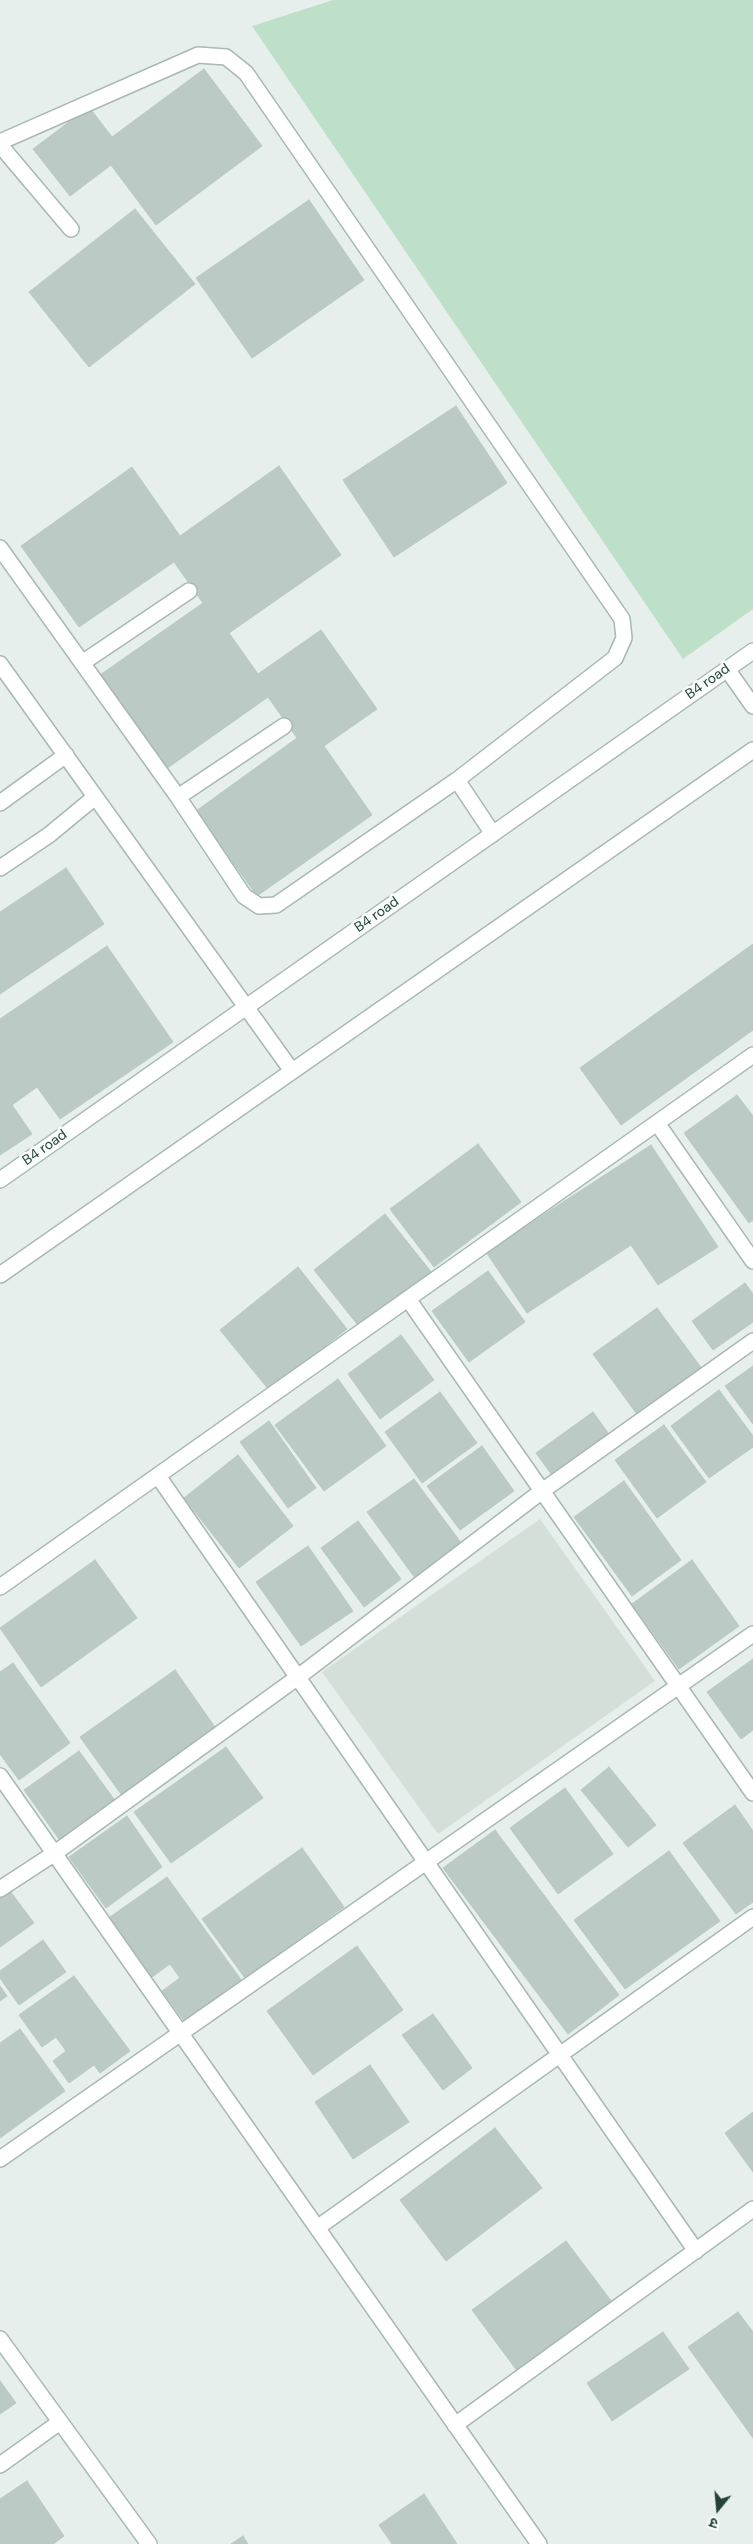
<!DOCTYPE html>
<html>
<head>
<meta charset="utf-8">
<style>
  body { margin:0 }
  #map { position:relative; width:753px; height:2544px; overflow:hidden; background:#e6efeb; font-family:"DM Sans","Noto Sans Devanagari",sans-serif }
  canvas { display:block }
  .north { position:absolute; left:693px; top:2484px; width:50px; height:50px; -webkit-text-stroke:4px #f7fbf9; paint-order:stroke; rotate:197deg; font-size:14px; font-weight:700; line-height:20px; text-align:center; color:#24423a }
  .north::after { content:''; display:block; margin:auto; width:18px; height:22px; background:#24423a; clip-path:polygon(50% 0,100% 100%,50% 72%,0 100%) }
</style>
</head>
<body>
<div id="map">
<canvas width="753" height="2544"></canvas>
<div class="north">उ</div>
</div>
<script>
const g = document.querySelector('canvas').getContext('2d');
g.lineJoin = 'round';
function fill(path, color) {
  g.fillStyle = color;
  g.fill(path, 'evenodd');
}
function shape(rows) {
  const path = new Path2D();
  for (const r of rows) {
    path.moveTo(r[0], r[1]);
    for (let i = 2; i < r.length; i += 2) path.lineTo(r[i], r[i + 1]);
  }
  return path;
}
function stroke(path, color, width, dash) {
  g.strokeStyle = color;
  g.lineWidth = width;
  g.lineCap = dash ? 'butt' : 'round';
  g.setLineDash(dash || []);
  g.stroke(path);
}
function drawText(font, color, halo, rows, align = 'center') {
  g.font = font + ' "DM Sans",sans-serif';
  g.lineWidth = 5;
  g.setLineDash([]);
  g.textBaseline = 'middle';
  g.strokeStyle = halo;
  g.fillStyle = color;
  for (const [text, x, y, turn = 0] of rows) {
    g.save();
    g.translate(x, y);
    g.rotate((+turn || 0) * Math.PI / 180);
    g.textAlign = isNaN(turn) ? turn : align;
    if (halo) g.strokeText(text, 0, 0);
    g.fillText(text, 0, 0);
    g.restore();
  }
}
fill(shape([
  [540,1519,655,1681,438,1834,322,1672]
]), '#d4dfda');
fill(shape([
  [333,0,753,0,753,609,683,659,252,26]
]), '#bfe0c8');
const building = shape([
  [204,69,262,146,156,225,111,165,70,196,33,149,89,107,112,137,204,69],
  [309,200,364,280,252,358,196,278,309,200],
  [135,209,195,284,89,367,29,292,135,209],
  [456,406,507,483,394,557,343,480,456,406],
  [279,466,341,555,229,633,258,674,321,630,377,709,324,746,372,815,257,896,196,811,297,738,268,697,166,769,100,675,203,603,174,562,79,627,21,546,132,467,180,536,279,466],
  [66,868,104,924,0,994,0,912,66,868],
  [753,944,753,1030,621,1125,580,1068,753,944],
  [107,946,173,1042,60,1119,37,1087,12,1105,32,1134,0,1155,0,1019,107,946],
  [737,1095,753,1116,753,1220,749,1223,684,1133,737,1095],
  [478,1144,521,1202,434,1267,390,1209,478,1144],
  [651,1145,718,1247,658,1285,631,1245,527,1313,486,1252,651,1145],
  [385,1214,432,1273,361,1329,314,1270,385,1214],
  [298,1267,347,1329,269,1390,220,1330,298,1267],
  [488,1271,525,1322,469,1362,432,1311,488,1271],
  [745,1283,753,1294,753,1322,713,1350,692,1321,745,1283],
  [657,1308,703,1370,639,1417,593,1354,657,1308],
  [401,1335,434,1380,380,1419,348,1374,401,1335],
  [753,1366,753,1424,725,1386,753,1366],
  [338,1379,386,1446,324,1491,275,1425,338,1379],
  [719,1390,753,1436,753,1447,709,1478,671,1426,719,1390],
  [440,1392,477,1443,422,1483,385,1432,440,1392],
  [593,1412,611,1437,554,1478,536,1453,593,1412],
  [269,1421,316,1488,288,1508,240,1442,269,1421],
  [664,1425,706,1482,657,1518,615,1460,664,1425],
  [482,1446,514,1491,460,1530,427,1486,482,1446],
  [238,1455,293,1526,239,1568,184,1498,238,1455],
  [414,1479,462,1544,415,1578,367,1512,414,1479],
  [624,1481,681,1560,632,1596,574,1517,624,1481],
  [358,1521,401,1579,364,1607,321,1548,358,1521],
  [308,1546,353,1611,301,1646,256,1582,308,1546],
  [95,1560,137,1618,41,1687,0,1628,95,1560],
  [692,1560,739,1626,679,1669,632,1604,692,1560],
  [753,1659,753,1730,741,1739,707,1692,753,1659],
  [13,1663,70,1743,19,1780,0,1754,0,1672,13,1663],
  [175,1670,217,1730,123,1797,80,1737,175,1670],
  [226,1747,263,1798,171,1863,134,1812,226,1747],
  [79,1751,116,1802,61,1842,24,1790,79,1751],
  [609,1767,656,1825,628,1847,581,1790,609,1767],
  [565,1788,613,1854,558,1894,510,1828,565,1788],
  [735,1805,753,1831,753,1902,736,1914,683,1843,735,1805],
  [127,1816,162,1867,106,1908,69,1857,127,1816],
  [495,1830,619,1995,568,2034,443,1868,495,1830],
  [302,1848,344,1907,245,1978,202,1919,302,1848],
  [669,1851,720,1921,625,1989,574,1920,669,1851],
  [167,1877,242,1981,185,2022,162,1991,180,1978,170,1964,152,1977,110,1917,167,1877],
  [10,1891,34,1923,0,1947,0,1898,10,1891],
  [43,1940,66,1972,19,2005,0,1978,0,1971,43,1940],
  [357,1946,403,2010,313,2075,267,2011,357,1946],
  [74,1976,130,2051,100,2073,94,2065,69,2083,53,2061,66,2051,56,2037,42,2047,19,2015,74,1976],
  [0,1986,7,1996,0,2001,0,1986],
  [433,2014,472,2068,443,2090,402,2035,433,2014],
  [20,2029,65,2091,0,2138,0,2043,20,2029],
  [370,2065,409,2122,353,2159,315,2102,370,2065],
  [753,2112,753,2172,725,2133,753,2112],
  [495,2128,542,2188,446,2261,400,2200,495,2128],
  [566,2241,612,2302,518,2372,472,2310,566,2241],
  [738,2312,753,2332,753,2438,688,2347,738,2312],
  [663,2332,689,2369,612,2421,587,2383,663,2332],
  [0,2381,16,2403,0,2414,0,2381],
  [27,2481,64,2536,53,2544,0,2544,0,2499,27,2481],
  [424,2494,457,2544,392,2544,379,2525,424,2494],
  [243,2536,248,2544,231,2544,243,2536]
]);
fill(building, '#bbcac4');
stroke(building, '#b8c9c2', 1);
const minor = shape([
  [0,142,198,55,226,57,246,73,622,619,624,638,615,658,457,780,493,834],
  [0,145,71,229],
  [0,548,178,797,244,896,259,906,276,905,457,780],
  [82,663,189,591],
  [0,664,292,1071],
  [727,669,753,706],
  [178,797,284,726],
  [0,803,66,755],
  [0,868,49,835,95,797],
  [657,1123,753,1261],
  [0,1180,753,651],
  [0,1275,753,750],
  [408,1299,753,1793],
  [158,1476,696,2251],
  [0,1587,753,1055],
  [0,1776,539,2544],
  [0,1889,55,1853,298,1677,542,1491,753,1341],
  [0,2159,753,1634],
  [317,2228,753,1917],
  [0,2339,149,2544],
  [455,2425,753,2209],
  [0,2465,60,2422]
]);
stroke(minor, '#a8b8b2', 18);
stroke(minor, '#fff', 15);
drawText('14px', '#24423a', '#f7fbf9', [
  ["B4 road",708,682,-35],
  ["B4 road",377,915,-35],
  ["B4 road",45,1148,-35]
]);
</script>
</body>
</html>
